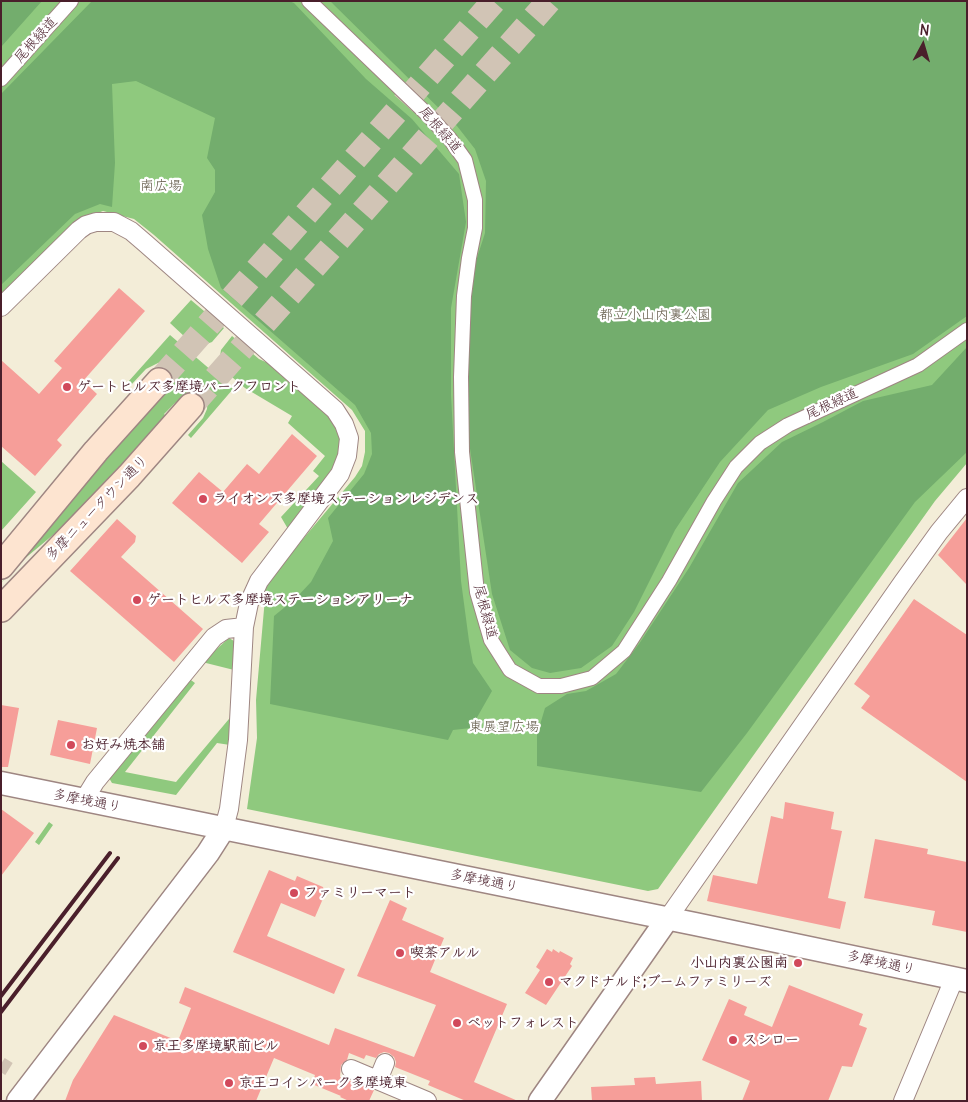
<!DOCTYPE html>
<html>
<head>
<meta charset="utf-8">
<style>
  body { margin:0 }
  #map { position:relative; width:968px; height:1102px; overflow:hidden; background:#f3edd8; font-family:Delius,sans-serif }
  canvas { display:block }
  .frame { position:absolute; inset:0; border:2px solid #4a1f2b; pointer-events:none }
  .north { position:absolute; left:898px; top:20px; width:50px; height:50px; -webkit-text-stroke:4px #fff; paint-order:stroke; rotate:6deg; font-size:14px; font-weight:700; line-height:20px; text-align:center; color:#4a1f2b }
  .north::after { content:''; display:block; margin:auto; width:18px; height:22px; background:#4a1f2b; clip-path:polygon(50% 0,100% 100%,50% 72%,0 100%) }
</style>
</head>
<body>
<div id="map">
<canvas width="968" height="1102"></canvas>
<div class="frame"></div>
<div class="north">N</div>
</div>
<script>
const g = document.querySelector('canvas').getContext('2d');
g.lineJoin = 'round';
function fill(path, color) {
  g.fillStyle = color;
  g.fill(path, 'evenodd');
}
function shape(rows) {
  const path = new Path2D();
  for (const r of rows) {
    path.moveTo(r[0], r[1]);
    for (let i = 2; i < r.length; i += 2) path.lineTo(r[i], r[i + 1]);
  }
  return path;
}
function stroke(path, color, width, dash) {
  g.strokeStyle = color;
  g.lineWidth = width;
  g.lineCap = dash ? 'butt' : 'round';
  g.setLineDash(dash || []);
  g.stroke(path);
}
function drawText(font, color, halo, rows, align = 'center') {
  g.font = font + ' Delius,"Klee One",sans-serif';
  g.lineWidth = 4.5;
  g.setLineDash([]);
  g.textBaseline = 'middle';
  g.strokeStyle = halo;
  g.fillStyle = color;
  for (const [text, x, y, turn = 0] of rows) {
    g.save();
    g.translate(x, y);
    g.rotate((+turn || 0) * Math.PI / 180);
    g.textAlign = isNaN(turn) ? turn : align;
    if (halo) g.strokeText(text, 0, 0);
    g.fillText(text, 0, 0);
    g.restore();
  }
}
fill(shape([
  [1,1,967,1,967,463,935,501,658,889,648,891,247,809,257,738,256,700,265,598,260,598,271,577,355,477,362,466,365,452,365,431,352,410,154,235,134,219,103,211,76,221,1,294],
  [191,300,224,328,212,342,204,345,196,344,186,338,170,323],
  [170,335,233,389,191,438,188,435,203,418,207,409,208,396,205,393,196,391,183,397,174,404,164,414,167,417,77,515,23,560,1,583,67,500,154,405,167,389,173,376,174,368,168,361,158,363,146,369,131,385,128,382],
  [232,336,259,359,270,364,329,415,337,426,342,448,335,470,288,529,281,517,319,476,313,471,325,456,288,423,292,416,245,388,226,372,219,363,221,350],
  [1,461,36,492,1,531],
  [229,638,234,641,234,670,202,662],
  [188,678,195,683,125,772,176,782,234,713,230,745,217,743,176,795,112,783,109,778],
  [49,822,53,825,39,845,35,842]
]), '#8fc97e');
fill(shape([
  [1,1,42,1,1,47],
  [92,1,289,1,294,3,366,79,412,119,459,174,466,222,451,308,451,395,461,581,469,641,473,663,492,691,471,728,453,730,448,740,270,704,274,616,296,598,311,582,333,541,328,518,364,474,372,454,371,433,355,405,221,288,208,249,202,215,215,192,215,170,207,158,215,118,136,81,112,84,115,163,112,207,100,204,75,214,1,285,1,94],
  [330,1,967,1,967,316,913,354,821,387,768,410,720,462,675,530,634,612,612,646,581,668,550,673,532,668,510,650,492,594,469,442,469,318,476,261,485,233,486,181,475,149,457,126],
  [967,347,967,452,915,502,747,733,701,792,537,766,537,735,545,708,567,694,586,691,616,674,639,644,689,568,738,483,782,442,823,422,863,401,932,385]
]), '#73ad6d');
fill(shape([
  [119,288,145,311,83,381,97,394,57,440,62,445,35,476,1,446,1,360,39,394,62,368,54,361],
  [292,434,317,456,259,524,269,532,242,563,172,503,199,472,223,492,247,464,259,474],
  [967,518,967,585,938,555],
  [117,519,136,536,135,542,121,557,203,629,174,662,70,571],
  [914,599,967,635,967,782,861,708,870,696,854,684],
  [1,705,19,708,8,767,1,767],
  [58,720,97,728,90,764,50,755],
  [785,802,834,812,831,829,842,831,828,898,846,902,840,929,707,901,713,875,757,884,771,816,783,819],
  [1,809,34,833,1,876],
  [875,839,928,849,927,854,967,862,967,932,932,925,935,911,864,898],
  [269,870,295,881,297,876,323,887,325,894,315,917,281,903,267,936,345,969,334,994,233,952],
  [390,900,407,908,402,920,444,938,430,972,507,1004,474,1082,518,1101,466,1101,428,1085,430,1081,395,1067,396,1062,394,1057,389,1053,384,1052,379,1054,376,1058,366,1055,364,1059,349,1053,347,1060,341,1065,340,1077,374,1090,369,1101,349,1101,340,1097,341,1096,312,1084,315,1075,274,1058,256,1101,65,1101,73,1080,114,1015,178,1041,191,1008,179,1003,185,987,329,1045,335,1028,414,1057,436,1005,357,976],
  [547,949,552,952,553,949,559,953,560,951,573,958,570,964,572,966,546,1005,525,993,540,970,536,967],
  [789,985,863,1014,859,1025,867,1028,852,1067,842,1066,828,1101,742,1101,750,1081,702,1060,729,999,747,1007,744,1015,772,1027],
  [655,1077,656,1084,701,1081,702,1101,592,1101,591,1087,635,1085,634,1078]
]), '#f69e99');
stroke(shape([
  [1,1064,9,1069]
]), '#d1c4b5', 14, [14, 7]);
stroke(shape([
  [159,381,494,1],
  [191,406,549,1]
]), '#d1c4b5', 25, [25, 12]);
const pedestrian = shape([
  [309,1,430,117,450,139,465,160,475,200,475,228,469,258,464,296,461,377,462,452,477,592,491,640,510,670,539,686,561,686,592,678,624,651,669,581,714,501,736,467,760,443,788,425,918,365,967,330],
  [1,79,71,1]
]);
const minor = shape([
  [1,307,79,230,86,225,96,222,114,222,131,231,145,243,335,410,344,424,349,438,347,456,340,474,259,581,249,603,244,627,238,740,229,809,224,828],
  [84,800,95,782,214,637,226,629,244,627],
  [668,918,903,582,939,532,967,498],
  [351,1069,427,1101],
  [378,1080,385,1063],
  [903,1101,954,979]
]);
const tertiary = shape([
  [1,783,695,924,967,981],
  [18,1101,208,853,224,828],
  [540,1101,668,918]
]);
const secondary = shape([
  [1,566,96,451,159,381],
  [1,609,129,476,191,406]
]);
stroke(pedestrian, '#9e8682', 16);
stroke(minor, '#9e8682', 20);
stroke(tertiary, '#9e8682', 25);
stroke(secondary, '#9e8682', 28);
stroke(pedestrian, '#fff', 14);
stroke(minor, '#fff', 18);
stroke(tertiary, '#fff', 22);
stroke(secondary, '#fde4d0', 25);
stroke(shape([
  [1,996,110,853],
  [1,1012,118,858]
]), '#4a1f2b', 4);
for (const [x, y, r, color] of [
  [67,387,5,"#d1495b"],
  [203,499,5,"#d1495b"],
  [137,600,5,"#d1495b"],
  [71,745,5,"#d1495b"],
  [294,893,5,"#d1495b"],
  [400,953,5,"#d1495b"],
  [798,963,5,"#d1495b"],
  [549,982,5,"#d1495b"],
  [457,1023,5,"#d1495b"],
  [733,1040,5,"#d1495b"],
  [143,1046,5,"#d1495b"],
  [229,1083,5,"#d1495b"]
]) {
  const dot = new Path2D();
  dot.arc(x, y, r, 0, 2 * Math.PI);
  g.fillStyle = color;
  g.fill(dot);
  stroke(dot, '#fff', 2);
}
drawText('14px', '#4a1f2b', '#fff', [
  ["尾根緑道",36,40,-48],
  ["尾根緑道",440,130,49],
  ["尾根緑道",832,404,-25],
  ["多摩ニュータウン通り",97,508,-46],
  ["尾根緑道",485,612,75],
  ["多摩境通り",87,801,11],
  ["多摩境通り",484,881,11],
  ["多摩境通り",881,963,12]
]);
drawText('14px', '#625a48', '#fff', [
  ["南広場",161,186],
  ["都立小山内裏公園",655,315],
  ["東展望広場",504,727]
]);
drawText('bold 14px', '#4a1f2b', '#fff', [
  ["ゲートヒルズ多摩境パークフロント",77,387],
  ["ライオンズ多摩境ステーションレジデンス",213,499],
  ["ゲートヒルズ多摩境ステーションアリーナ",147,600],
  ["お好み焼本舗",81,745],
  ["ファミリーマート",304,893],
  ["喫茶アルル",410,953],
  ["小山内裏公園南",788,963,"right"],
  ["マクドナルド;ブームファミリーズ",559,982],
  ["ペットフォレスト",467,1023],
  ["スシロー",743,1040],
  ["京王多摩境駅前ビル",153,1046],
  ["京王コインパーク多摩境東",239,1083]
], 'left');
</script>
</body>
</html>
